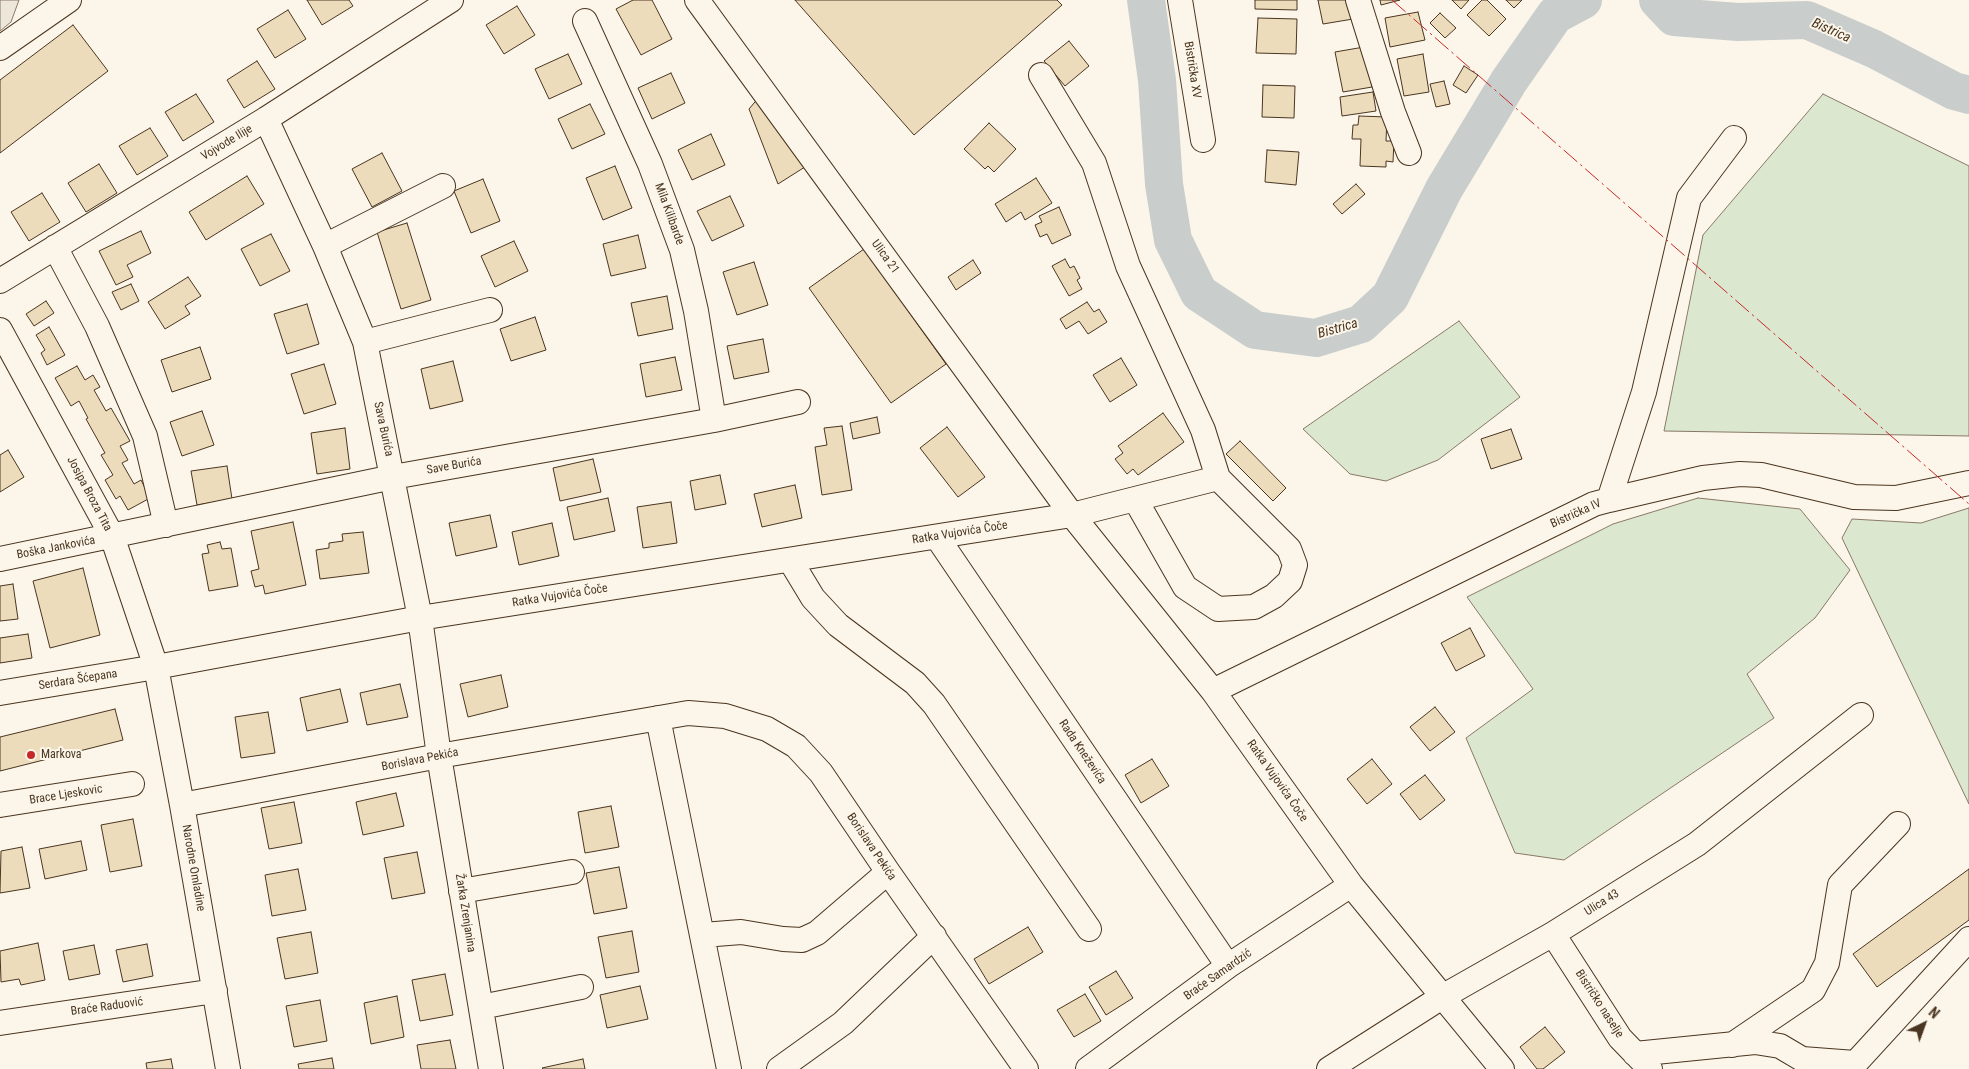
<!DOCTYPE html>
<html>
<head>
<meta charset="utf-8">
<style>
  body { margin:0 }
  #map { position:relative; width:1969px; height:1069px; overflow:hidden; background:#fbf6e9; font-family:"Roboto Condensed",sans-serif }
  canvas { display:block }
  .north { position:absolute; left:1899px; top:999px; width:50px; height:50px; -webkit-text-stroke:4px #fbf6e9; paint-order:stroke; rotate:42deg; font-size:14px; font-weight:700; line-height:20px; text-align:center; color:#4a3520 }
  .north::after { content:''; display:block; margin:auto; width:18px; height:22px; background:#4a3520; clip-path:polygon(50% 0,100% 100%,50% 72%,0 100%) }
</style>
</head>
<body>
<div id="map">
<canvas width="1969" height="1069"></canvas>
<div class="north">N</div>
</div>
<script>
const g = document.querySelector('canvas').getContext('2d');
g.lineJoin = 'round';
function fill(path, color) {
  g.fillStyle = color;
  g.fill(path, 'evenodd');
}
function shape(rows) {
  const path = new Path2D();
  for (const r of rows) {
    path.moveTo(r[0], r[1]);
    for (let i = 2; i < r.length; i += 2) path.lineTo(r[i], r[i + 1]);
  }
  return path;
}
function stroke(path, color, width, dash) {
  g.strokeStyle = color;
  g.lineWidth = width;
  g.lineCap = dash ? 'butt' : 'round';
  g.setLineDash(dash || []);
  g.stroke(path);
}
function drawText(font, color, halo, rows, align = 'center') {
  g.font = font + ' "Roboto Condensed",sans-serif';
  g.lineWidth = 4;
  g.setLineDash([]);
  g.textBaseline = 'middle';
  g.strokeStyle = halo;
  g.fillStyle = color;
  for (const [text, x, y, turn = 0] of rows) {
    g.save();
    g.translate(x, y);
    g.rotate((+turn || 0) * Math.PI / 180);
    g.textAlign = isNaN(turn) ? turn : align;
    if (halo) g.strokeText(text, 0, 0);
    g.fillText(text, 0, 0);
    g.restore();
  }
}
const green = shape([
  [1823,94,1969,166,1969,436,1664,431,1703,235,1823,94],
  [1459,321,1520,397,1438,460,1386,481,1350,474,1303,429,1459,321],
  [1698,498,1800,509,1850,570,1815,618,1747,674,1774,718,1564,860,1515,853,1466,738,1533,689,1467,597,1613,524,1698,498],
  [1969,508,1969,804,1842,538,1852,519,1921,523,1969,508]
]);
fill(green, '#dce7d0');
stroke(green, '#887966', 1);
const parking = shape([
  [0,0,19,0,11,22,0,31,0,0]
]);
fill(parking, '#ede7d9');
stroke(parking, '#887966', 1);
stroke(shape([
  [1146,0,1157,80,1164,184,1173,240,1199,293,1255,330,1316,338,1361,324,1390,297,1444,189,1509,81,1555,15,1583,0],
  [1658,0,1674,17,1738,22,1807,20,1874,49,1954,91,1969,95]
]), '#c9cecd', 38);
const building = shape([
  [307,0,349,0,353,6,322,25,307,0],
  [633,0,652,0,672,39,641,55,616,9,633,0],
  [795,0,1057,0,1062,5,914,135,795,0],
  [1255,0,1297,0,1297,10,1255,9,1255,0],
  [1318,0,1349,0,1353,19,1323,24,1318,0],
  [1380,0,1400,0,1381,5,1380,0],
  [1452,0,1469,0,1461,9,1452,0],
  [1482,0,1487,0,1506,19,1489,36,1467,15,1482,0],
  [1506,0,1522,0,1514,8,1506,0],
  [517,6,535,35,504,54,486,25,517,6],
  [288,10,306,39,275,58,257,29,288,10],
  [1418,12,1425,40,1390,47,1385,18,1418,12],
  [1440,13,1456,28,1445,38,1430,23,1440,13],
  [1258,18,1297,19,1296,54,1256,53,1258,18],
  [73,25,108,71,0,153,0,80,73,25],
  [1069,41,1089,66,1065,86,1044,61,1069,41],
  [1364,47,1372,87,1343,92,1335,52,1364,47],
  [568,54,582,84,549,99,535,69,568,54],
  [1423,54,1429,92,1404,96,1397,59,1423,54],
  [257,61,275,89,244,108,227,80,257,61],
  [1464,66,1478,75,1466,93,1453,85,1464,66],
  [671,73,685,103,652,119,638,88,671,73],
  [1444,81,1450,104,1436,107,1430,84,1444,81],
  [1263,85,1295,86,1294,118,1262,117,1263,85],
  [1373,92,1376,111,1342,116,1340,97,1373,92],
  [196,94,214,122,183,141,165,112,196,94],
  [760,96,808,165,778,184,749,109,760,96],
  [590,104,605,134,572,149,558,119,590,104],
  [1359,116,1387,117,1386,141,1394,141,1393,162,1386,161,1386,167,1360,166,1361,139,1352,139,1353,125,1358,125,1359,116],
  [989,123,1016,149,994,172,988,166,985,169,964,149,989,123],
  [150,128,168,156,137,175,119,146,150,128],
  [711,134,725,165,692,180,678,150,711,134],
  [1267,150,1299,152,1296,185,1265,182,1267,150],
  [382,153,402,191,372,207,352,169,382,153],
  [99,164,117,193,86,212,68,183,99,164],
  [615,166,632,208,603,220,586,178,615,166],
  [247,176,264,204,206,240,189,212,247,176],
  [1036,178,1052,203,1025,220,1021,212,1006,222,995,204,1036,178],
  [483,179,500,221,471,233,454,191,483,179],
  [1356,184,1365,194,1342,214,1333,204,1356,184],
  [42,193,60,222,29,241,11,212,42,193],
  [730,196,744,226,712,241,697,211,730,196],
  [1059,207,1071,235,1052,244,1047,234,1040,237,1035,225,1042,222,1039,216,1059,207],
  [407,223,431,300,401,309,377,232,407,223],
  [141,231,151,253,127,265,133,277,116,285,99,251,141,231],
  [271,234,290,271,260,286,241,249,271,234],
  [638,235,646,268,611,276,603,244,638,235],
  [514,241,528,271,495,287,481,256,514,241],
  [864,249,946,364,891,403,809,288,864,249],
  [1065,259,1070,268,1074,266,1080,278,1077,280,1082,289,1069,296,1052,266,1065,259],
  [973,260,981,273,956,290,948,277,973,260],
  [754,262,768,305,737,315,723,272,754,262],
  [188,277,201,296,185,306,190,314,165,329,148,302,188,277],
  [131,284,139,301,121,310,112,292,131,284],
  [667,296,673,329,638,336,631,303,667,296],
  [46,301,54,313,34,326,26,314,46,301],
  [1087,302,1094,312,1099,309,1107,322,1088,334,1079,321,1066,329,1060,319,1087,302],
  [307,304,319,344,287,354,274,314,307,304],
  [535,317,546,350,511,361,500,329,535,317],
  [49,327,65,355,47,365,41,353,45,350,36,335,49,327],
  [763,339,769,372,734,379,727,346,763,339],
  [200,347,211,379,172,392,161,360,200,347],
  [675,357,682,390,646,397,640,364,675,357],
  [1121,358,1137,385,1110,402,1093,375,1121,358],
  [453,361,463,401,430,409,421,369,453,361],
  [324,364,336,404,304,414,291,374,324,364],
  [77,366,85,380,93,375,100,387,94,390,106,411,111,408,130,441,120,446,128,460,122,463,134,484,141,480,150,498,128,510,120,496,116,499,105,480,113,475,101,455,105,453,86,419,88,418,79,401,71,406,55,378,77,366],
  [202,411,214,445,182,456,170,422,202,411],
  [1163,413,1184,442,1138,475,1133,469,1127,474,1115,459,1123,453,1118,446,1163,413],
  [877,417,880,433,853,439,850,423,877,417],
  [842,426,852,490,822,495,815,447,827,445,824,428,842,426],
  [947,427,985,477,958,497,920,448,947,427],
  [345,428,350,469,317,474,311,433,345,428],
  [1511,429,1522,459,1491,469,1481,439,1511,429],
  [1240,441,1286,488,1273,501,1226,454,1240,441],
  [8,450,24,477,0,492,0,455,8,450],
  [593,459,601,492,560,501,553,468,593,459],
  [227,466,232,499,197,505,191,471,227,466],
  [720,475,726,504,695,510,690,481,720,475],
  [795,485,802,518,762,527,754,494,795,485],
  [608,498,615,531,574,540,567,507,608,498],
  [671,502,677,543,643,548,637,507,671,502],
  [490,515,497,547,456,556,449,523,490,515],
  [293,522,306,585,265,594,263,585,255,587,251,571,259,569,251,531,293,522],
  [552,523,559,556,519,565,512,532,552,523],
  [363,532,369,573,320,579,316,550,329,548,329,543,343,541,342,534,363,532],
  [220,542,222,549,231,548,238,586,209,591,202,554,209,553,207,545,220,542],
  [83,568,100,635,50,648,33,581,83,568],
  [13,584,18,619,0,621,0,586,13,584],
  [1470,628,1485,656,1456,671,1441,643,1470,628],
  [28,634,32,658,0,663,0,638,28,634],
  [501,675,508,707,468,717,460,684,501,675],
  [400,684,408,717,367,725,360,693,400,684],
  [340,689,348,722,307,731,300,698,340,689],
  [1435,707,1455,732,1430,751,1410,727,1435,707],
  [115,709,123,740,0,771,0,737,115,709],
  [268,712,275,753,241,758,235,717,268,712],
  [1152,759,1169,786,1141,803,1125,775,1152,759],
  [1372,759,1392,784,1367,804,1347,779,1372,759],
  [1425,775,1445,800,1420,820,1400,794,1425,775],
  [396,793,404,826,363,835,356,802,396,793],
  [294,802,302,843,269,849,261,808,294,802],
  [611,806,619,847,585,853,578,812,611,806],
  [133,819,142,866,110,872,101,825,133,819],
  [81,841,87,870,45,879,39,849,81,841],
  [22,847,30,888,0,893,1,851,22,847],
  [417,852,425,893,392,899,384,858,417,852],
  [619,867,627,908,594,914,586,873,619,867],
  [298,869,306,910,272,916,265,875,298,869],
  [1969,869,1969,920,1877,987,1853,954,1969,869],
  [1028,927,1043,952,989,984,974,959,1028,927],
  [632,931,639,972,606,978,598,937,632,931],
  [311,932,318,973,285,979,277,938,311,932],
  [38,943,45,980,21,985,19,979,1,982,0,951,38,943],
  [147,944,153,976,123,982,116,950,147,944],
  [94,945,100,974,69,980,63,951,94,945],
  [1116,971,1133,998,1106,1015,1089,987,1116,971],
  [445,974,453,1015,420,1021,412,980,445,974],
  [640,986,648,1019,607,1028,600,995,640,986],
  [1085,994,1101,1021,1074,1037,1057,1010,1085,994],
  [397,996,404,1037,371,1044,364,1003,397,996],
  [320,1000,327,1041,294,1047,286,1006,320,1000],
  [1545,1027,1565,1052,1543,1069,1537,1069,1520,1047,1545,1027],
  [450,1040,456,1069,421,1069,417,1045,450,1040],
  [332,1058,334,1069,299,1069,298,1064,332,1058],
  [171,1059,173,1069,147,1069,146,1063,171,1059],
  [583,1059,585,1069,543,1069,542,1068,583,1059]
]);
fill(building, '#ecdcbc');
stroke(building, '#4a3520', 1);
const minor = shape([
  [697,0,1072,515,1213,691,1351,885,1502,1069],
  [1180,0,1203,140],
  [1358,0,1393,112,1409,153],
  [585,21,650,164,682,250,696,311,714,420],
  [0,48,69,0],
  [266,119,325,246,365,342,420,618,439,756,491,1069],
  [325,246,443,186],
  [55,247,97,326,145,436,166,525],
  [0,281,266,119,451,0],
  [0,330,112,536,156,667,182,805,228,1069],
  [365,342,490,310],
  [1135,499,1185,587,1218,609,1254,607,1274,596,1290,581,1295,565,1289,549,1218,478],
  [1609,500,1644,392,1689,198,1734,138],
  [937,537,1228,966],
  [0,559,393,477,714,420,798,402],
  [790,560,813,598,838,625,915,683,934,704,1089,929],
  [1213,691,1594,504,1609,500,1703,478,1740,474,1761,475,1854,497,1896,498,1969,483],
  [0,693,156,667,420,618,1072,515,1218,478,1203,430,1128,266,1094,163,1041,75],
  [658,718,729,1069],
  [0,805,132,784],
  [182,805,439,756,688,713,725,716,767,729,796,746,821,773,888,872,1026,1069],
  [461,891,572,872],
  [1553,934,1620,1038,1650,1069],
  [703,935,741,932,783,939,802,940,817,933,888,872],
  [481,1007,581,987],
  [0,1023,215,991],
  [1732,1045,1813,990,1827,963,1840,885,1898,824],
  [1635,1054,1755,1042,1780,1046,1802,1059,1855,1063],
  [779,1069,843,1023,934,936],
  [1088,1069,1228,966,1351,885],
  [1329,1069,1442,997,1553,934,1697,844,1861,715],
  [1850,1069,1969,939]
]);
stroke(minor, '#4a3520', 26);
stroke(minor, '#fbf6e9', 24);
stroke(shape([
  [1392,0,1969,504]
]), '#c62828', 1, [18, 4, 2.5, 4]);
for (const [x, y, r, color] of [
  [31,755,5,"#c62828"]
]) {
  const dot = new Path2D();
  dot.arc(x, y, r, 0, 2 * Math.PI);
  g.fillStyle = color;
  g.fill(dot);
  stroke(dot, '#fbf6e9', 2);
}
drawText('12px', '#4a3520', '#fbf6e9', [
  ["Bistrička XV",1192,70,81],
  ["Vojvode Ilije",227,143,-31],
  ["Mila Kilibarde",669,214,70],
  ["Ulica 21",885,257,54],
  ["Sava Burića",383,429,78],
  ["Save Burića",454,466,-10],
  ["Josipa Broza Tita",89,494,62],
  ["Bistrička IV",1576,514,-24],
  ["Ratka Vujovića Čoče",960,533,-9],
  ["Boška Jankovića",56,548,-11],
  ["Ratka Vujovića Čoče",560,596,-9],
  ["Serdara Šćepana",78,680,-9],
  ["Rada Kneževića",1082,752,56],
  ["Borislava Pekića",420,760,-11],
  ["Ratka Vujovića Čoče",1277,781,55],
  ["Brace Ljeskovic",66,795,-9],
  ["Borislava Pekića",871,847,56],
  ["Narodne Omladine",193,868,80],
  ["Ulica 43",1602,903,-32],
  ["Žarka Zrenjanina",465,913,81],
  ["Braće Samardzić",1218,975,-35],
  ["Bistričko naselje",1599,1004,57],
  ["Braće Raduović",107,1007,-8]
]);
drawText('12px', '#4a3520', '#fbf6e9', [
  ["Markova",41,755]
], 'left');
drawText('italic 14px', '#4a3520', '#fbf6e9', [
  ["Bistrica",1831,31,24],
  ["Bistrica",1338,329,-16]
]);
</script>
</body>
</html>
